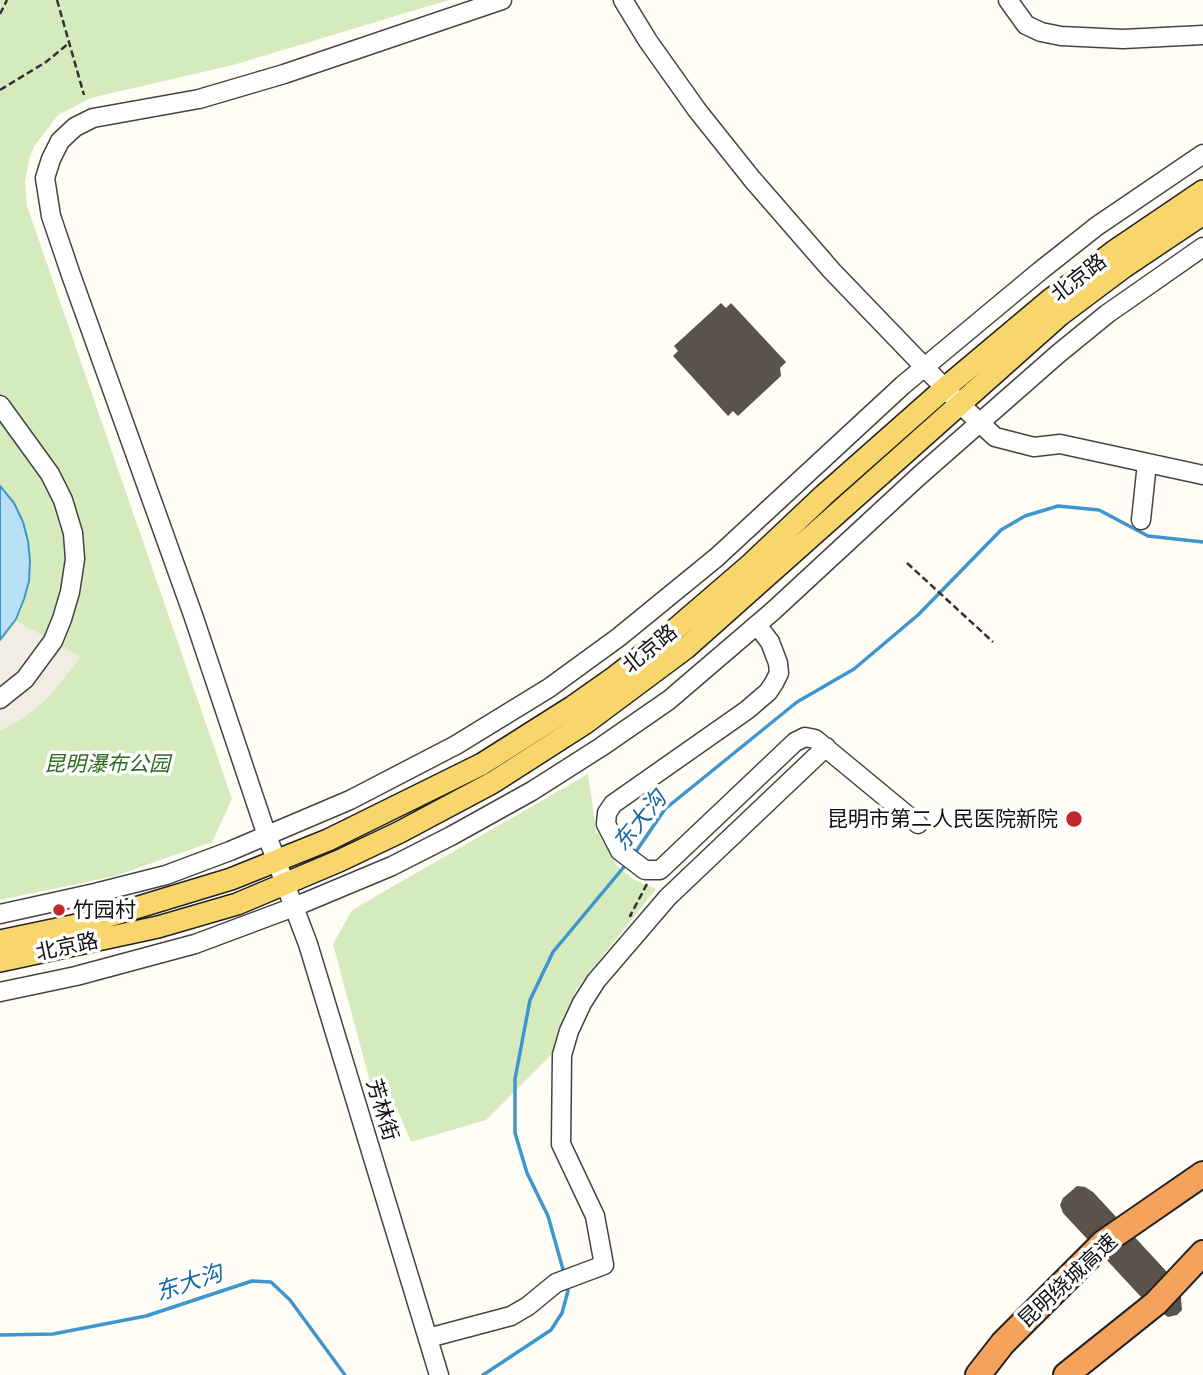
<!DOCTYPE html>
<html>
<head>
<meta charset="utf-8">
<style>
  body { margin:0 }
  canvas { display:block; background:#fffdf5 }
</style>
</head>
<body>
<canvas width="1203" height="1375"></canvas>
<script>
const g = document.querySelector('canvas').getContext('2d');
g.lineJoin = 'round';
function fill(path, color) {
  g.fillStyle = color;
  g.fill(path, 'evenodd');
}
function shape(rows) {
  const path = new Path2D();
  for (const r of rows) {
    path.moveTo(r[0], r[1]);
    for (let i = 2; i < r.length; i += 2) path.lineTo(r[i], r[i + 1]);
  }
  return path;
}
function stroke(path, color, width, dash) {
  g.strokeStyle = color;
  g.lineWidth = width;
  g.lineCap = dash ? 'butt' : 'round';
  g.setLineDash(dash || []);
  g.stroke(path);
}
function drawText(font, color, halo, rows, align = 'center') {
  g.font = font + ' "Playfair Display","Noto Sans SC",serif';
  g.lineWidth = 7;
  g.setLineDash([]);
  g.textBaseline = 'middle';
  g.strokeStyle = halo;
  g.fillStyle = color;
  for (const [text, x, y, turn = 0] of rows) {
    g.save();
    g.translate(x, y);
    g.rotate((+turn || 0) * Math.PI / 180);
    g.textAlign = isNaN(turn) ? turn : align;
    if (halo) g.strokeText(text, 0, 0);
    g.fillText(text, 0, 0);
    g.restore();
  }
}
fill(shape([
  [0,0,449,0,233,65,91,98,58,115,35,145,30,156,25,181,27,206,232,799,212,842,115,876,0,900],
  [588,774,596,830,618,867,633,879,656,889,577,988,553,1053,486,1120,411,1142,399,1113,380,1119,333,944,352,910]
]), '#d5ebbd');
fill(shape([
  [17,621,81,657,49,697,22,719,0,731,0,643]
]), '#f1ede2');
const water = shape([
  [0,486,14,503,23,522,28,541,30,561,29,581,24,599,16,619,0,640,0,486]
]);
fill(water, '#b9e0f7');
stroke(water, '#3f96cf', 2);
stroke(shape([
  [635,853,665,809,797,702,854,669,918,615,1001,530,1025,516,1058,506,1099,510,1148,536,1203,542],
  [564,1273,548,1216,527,1173,515,1133,515,1079,530,1000,553,952,628,862],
  [0,1335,53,1334,146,1316,252,1281,271,1282,290,1300,345,1375],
  [483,1375,551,1330,562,1313,568,1291,566,1284]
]), '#3f96cf', 3.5);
fill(shape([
  [721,303,726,308,731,303,786,362,780,368,781,376,738,416,733,411,728,416,673,356,678,351,674,346],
  [1077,1186,1085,1187,1093,1192,1167,1272,1181,1297,1182,1310,1177,1315,1168,1317,1142,1298,1063,1213,1060,1205,1063,1198]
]), '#5a524d');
const minor = shape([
  [623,0,648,41,697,110,752,179,832,271,960,404,995,437,1034,447,1060,444,1203,475],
  [1008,0,1026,25,1041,32,1061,36,1123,39,1203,35],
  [0,405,50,474,63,500,73,533,75,559,70,592,62,619,53,641,25,679,0,699],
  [1141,520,1147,463],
  [757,625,770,642,778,663,779,673,774,683,768,692,747,710,613,804,607,813,606,824,620,851,645,870,660,870,795,742,805,737,815,739,918,824],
  [0,914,95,893,166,875,230,851,350,800,456,745,549,688,619,637,717,557,903,385,1040,271,1097,226,1203,154],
  [0,992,76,976,195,944,294,907,392,866,451,836,532,791,601,747,669,700,773,611,919,476,1058,354,1107,314,1203,247],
  [428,1338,511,1316,528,1306,556,1283,604,1265,595,1216,561,1144,562,1055,569,1031,582,1003,596,981,668,897,826,747],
  [439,1375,308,944,267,836,193,615,71,275,51,216,45,178,51,159,60,141,75,127,93,118,199,99,284,74,502,0]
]);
const major = shape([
  [0,941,86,923,231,879,328,840,482,764,572,707,616,676,672,632,751,564,824,495,945,388,1051,299,1113,252,1203,191],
  [0,961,158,927,237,904,339,861,400,832,492,783,584,724,686,648,1060,315,1124,267,1203,214]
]);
const highway = shape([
  [978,1375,1003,1343,1103,1243,1203,1174],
  [1066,1375,1156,1303,1203,1253]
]);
stroke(minor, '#444', 21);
stroke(major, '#222', 24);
stroke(highway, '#222', 28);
stroke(shape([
  [57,0,84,95],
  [0,14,7,0],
  [0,90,46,62,69,43],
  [907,563,993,642],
  [632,915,630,916,647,884]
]), '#333', 2.5, [7, 3.5]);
stroke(minor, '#fff', 18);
stroke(major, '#f9d66b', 21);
stroke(highway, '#f5a25d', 24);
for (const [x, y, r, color] of [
  [1074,819,9,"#c4262e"],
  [59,910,7,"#c4262e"]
]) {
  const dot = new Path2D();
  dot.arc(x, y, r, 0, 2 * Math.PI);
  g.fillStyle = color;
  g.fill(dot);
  stroke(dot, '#fff', 2.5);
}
drawText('21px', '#111', '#fff', [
  ["北京路",1079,278,-38],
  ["北京路",650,649,-39],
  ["北京路",67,947,-12],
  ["芳林街",382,1110,73],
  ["昆明绕城高速",1068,1281,-43]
]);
drawText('italic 21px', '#2f6b1f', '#fff', [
  ["昆明瀑布公园",107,764]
]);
drawText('21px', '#111', '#fff', [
  ["昆明市第二人民医院新院",1058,819],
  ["竹园村",73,910,"left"]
], 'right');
drawText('italic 23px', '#1768a6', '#fff', [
  ["东大沟",640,821,-51],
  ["东大沟",189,1283,-18]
]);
</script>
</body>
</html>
